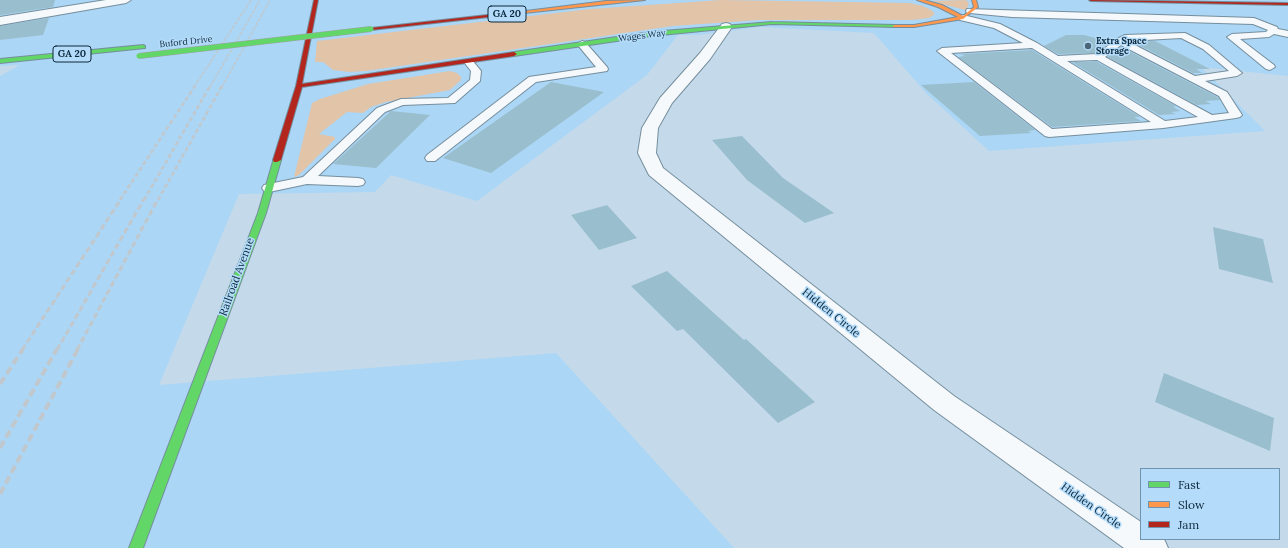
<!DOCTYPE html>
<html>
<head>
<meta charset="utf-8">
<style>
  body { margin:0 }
  #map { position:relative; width:1288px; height:548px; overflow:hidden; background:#c4daea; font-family:Lora,serif }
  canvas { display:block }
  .legend { position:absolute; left:1140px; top:468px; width:140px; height:72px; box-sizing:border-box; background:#b4dcfa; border:1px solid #7094ae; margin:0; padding:5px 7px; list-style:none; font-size:12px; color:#0b283b }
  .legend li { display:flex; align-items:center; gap:8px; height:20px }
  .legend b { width:20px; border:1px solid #7094ae }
</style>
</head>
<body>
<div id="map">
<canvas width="1288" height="548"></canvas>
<ul class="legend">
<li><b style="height:5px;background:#63d668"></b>Fast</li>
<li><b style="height:5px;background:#ff974d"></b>Slow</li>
<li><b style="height:5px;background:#b3261e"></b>Jam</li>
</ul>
</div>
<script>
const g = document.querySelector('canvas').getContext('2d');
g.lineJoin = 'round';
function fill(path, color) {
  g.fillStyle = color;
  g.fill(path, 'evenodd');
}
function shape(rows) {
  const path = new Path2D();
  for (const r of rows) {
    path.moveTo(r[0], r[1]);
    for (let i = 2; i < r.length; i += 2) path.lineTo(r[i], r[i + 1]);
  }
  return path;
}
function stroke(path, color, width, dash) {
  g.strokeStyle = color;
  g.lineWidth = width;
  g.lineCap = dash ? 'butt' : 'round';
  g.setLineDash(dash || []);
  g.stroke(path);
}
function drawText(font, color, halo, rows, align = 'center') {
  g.font = font + ' Lora,serif';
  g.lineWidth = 3;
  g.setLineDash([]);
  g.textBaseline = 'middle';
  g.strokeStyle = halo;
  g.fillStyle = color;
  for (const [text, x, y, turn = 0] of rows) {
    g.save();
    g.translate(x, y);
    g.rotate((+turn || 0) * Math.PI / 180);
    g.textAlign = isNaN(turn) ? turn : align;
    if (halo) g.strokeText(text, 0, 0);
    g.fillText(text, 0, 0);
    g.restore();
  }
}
fill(shape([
  [0,0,1288,0,1288,76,1201,67,1265,131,989,151,926,93,874,33,760,27,698,35,678,35,647,75,477,201,391,175,375,192,239,194,159,385,556,353,734,548,0,548,0,76,20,65,0,66]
]), '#abd6f5');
fill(shape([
  [721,0,910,3,923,6,931,10,935,14,929,18,913,20,759,20,673,26,366,71,349,72,333,70,323,62,315,62,317,41,590,9],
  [965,0,969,2,967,9,965,10,931,1],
  [450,71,457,73,461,77,461,80,450,90,386,102,371,107,363,113,347,112,319,134,335,137,335,139,299,175,294,177,312,103,320,99,368,84]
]), '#e2c4a9');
fill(shape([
  [0,0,55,0,53,7,0,15],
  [49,18,43,35,0,40,0,26],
  [1066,35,1084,35,1110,42,1096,53,1058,54,1044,46],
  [1155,41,1210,69,1196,69,1202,73,1193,73,1133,42],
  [1121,47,1219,98,1220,100,1205,101,1211,104,1197,105,1108,57],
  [1032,50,1140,117,1134,117,1141,121,1052,127,958,57,965,56,961,54],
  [1072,62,1097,62,1176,106,1173,107,1180,111,1171,112,1176,114,1159,115],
  [551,82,604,92,491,173,443,158],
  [974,82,1035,130,1028,131,1031,133,980,136,921,85],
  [391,111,430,115,376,168,333,164],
  [742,136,783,178,834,213,805,223,747,180,712,140],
  [607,205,637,238,599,250,571,215],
  [1213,227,1263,239,1273,283,1219,269],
  [667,271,744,340,746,339,815,402,778,423,683,329,677,331,631,286],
  [1164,373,1274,418,1270,451,1155,402]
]), '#99becd');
const lane = shape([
  [967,9,1254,18,1277,27,1278,29,1288,31,1288,37,1274,34,1269,37,1240,39,1274,65,1275,67,1270,70,1266,69,1227,37,1232,34,1266,32,1268,30,1253,24,1012,17,970,13,967,13,966,11,967,9],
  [963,15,1000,24,1037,43,1058,56,1097,54,1117,39,1125,35,1185,33,1209,45,1242,73,1237,76,1205,81,1227,92,1242,115,1240,117,1236,118,1163,128,1049,137,1045,136,937,51,942,48,1023,43,994,28,960,20,959,18,963,15],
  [1181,38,1203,49,1229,71,1195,76,1127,41,1181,38],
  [1121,45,1219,96,1229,113,1212,115,1105,57,1121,45],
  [1032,48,1151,122,1052,129,951,53,1032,48],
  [1097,60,1198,117,1165,121,1067,61,1097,60],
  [582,41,585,42,607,67,608,69,607,71,536,82,435,161,427,161,425,158,427,155,529,77,596,67,577,44,582,41],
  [469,59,472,60,481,71,480,81,455,103,403,105,385,112,318,176,358,178,363,179,365,182,363,185,358,186,307,184,269,192,264,191,262,188,264,185,303,177,377,108,401,99,448,98,470,80,471,71,464,62,469,59]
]);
const street = shape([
  [106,0,131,0,126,3,0,25,0,17,106,0],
  [726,23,730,24,732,27,710,59,672,103,658,128,656,153,663,168,954,396,1141,522,1141,539,1164,539,1168,548,1124,548,934,410,649,175,638,153,642,128,660,98,700,53,722,24,726,23]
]);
const fast = shape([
  [772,22,895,25,897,26,895,27,772,24,651,36,514,56,511,54,514,52,651,32,772,22],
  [143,45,145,46,145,48,0,63,0,59,143,45],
  [274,158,277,158,281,160,266,213,143,548,129,548,258,213,274,158]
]);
const slow = shape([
  [645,0,496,16,494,15,606,1,645,0],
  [917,0,924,0,942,5,963,16,974,7,972,0,976,0,978,7,963,19,914,27,893,27,893,26,895,25,914,25,958,17,938,7,917,0]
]);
const jam = shape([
  [314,0,318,0,302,84,514,52,517,54,514,56,302,87,281,160,277,162,274,162,273,160,296,86,314,0],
  [1089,0,1288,3,1288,5,1091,1,1089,0],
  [496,14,498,14,498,16,371,30,369,29,371,28,496,14]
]);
stroke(lane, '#758e9d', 2);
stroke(street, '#758e9d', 2);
stroke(fast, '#758e9d', 2);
stroke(slow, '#758e9d', 2);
stroke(jam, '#758e9d', 2);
fill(lane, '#f6f9fc');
fill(street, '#f6f9fc');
fill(fast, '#63d668');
fill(slow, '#ff974d');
fill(jam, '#b3261e');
stroke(shape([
  [194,87,251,0],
  [210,87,260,0],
  [222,87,270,0]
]), '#c1c8cd', 1.5, [3.5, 1.5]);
stroke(shape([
  [120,200,195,86],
  [144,200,210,86],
  [158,200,222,86]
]), '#c1c8cd', 2.5, [4.5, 2.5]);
stroke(shape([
  [22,350,121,199],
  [57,350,144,199],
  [77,350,158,199]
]), '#c1c8cd', 3, [6, 3]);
stroke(shape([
  [0,384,23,349],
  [0,448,57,349],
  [0,494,78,349]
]), '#c1c8cd', 4, [8, 4]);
const fastBridge = shape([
  [139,56,371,29]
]);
stroke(fastBridge, '#a39eac', 6, []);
stroke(fastBridge, '#63d668', 5);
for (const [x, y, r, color] of [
  [1088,46,4,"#4c6678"]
]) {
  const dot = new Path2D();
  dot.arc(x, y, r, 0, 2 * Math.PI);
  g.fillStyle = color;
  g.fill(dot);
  stroke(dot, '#b4dcfa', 1.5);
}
drawText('9px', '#0b283b', '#b4dcfa', [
  ["Wages Way",642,36,-7],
  ["Buford Drive",186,42,-6]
]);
drawText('bold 9px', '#0b283b', '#b4dcfa', [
  ["Extra Space",1096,41],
  ["Storage",1096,51]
], 'left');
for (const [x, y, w] of [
  [507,14,38],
  [72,54,38]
]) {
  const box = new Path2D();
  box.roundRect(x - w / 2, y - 8, w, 16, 3);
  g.fillStyle = '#b4dcfa';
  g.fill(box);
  stroke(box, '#0b283b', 1);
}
drawText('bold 10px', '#0b283b', null, [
  ["GA 20",507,14],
  ["GA 20",72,54]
]);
drawText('11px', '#0b283b', '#b4dcfa', [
  ["Railroad Avenue",237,277,-70],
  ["Hidden Circle",831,313,39],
  ["Hidden Circle",1091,506,35]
]);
</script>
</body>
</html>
